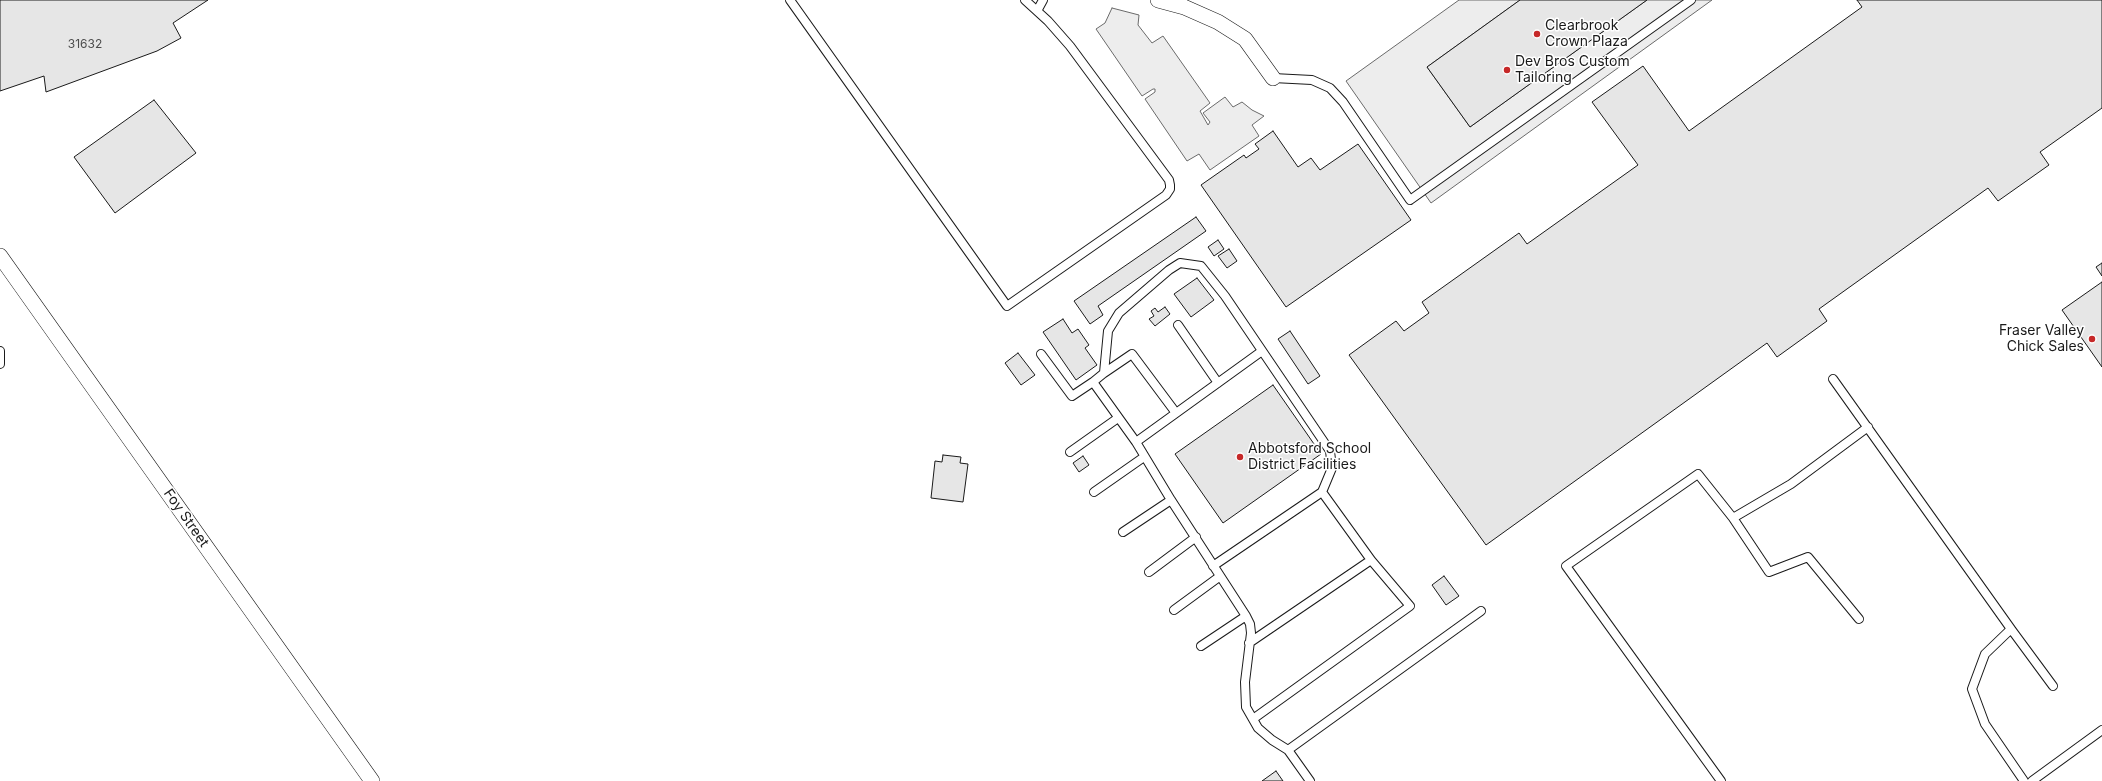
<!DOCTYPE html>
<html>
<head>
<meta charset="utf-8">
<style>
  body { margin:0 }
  canvas { display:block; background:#fff }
</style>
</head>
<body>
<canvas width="2102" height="781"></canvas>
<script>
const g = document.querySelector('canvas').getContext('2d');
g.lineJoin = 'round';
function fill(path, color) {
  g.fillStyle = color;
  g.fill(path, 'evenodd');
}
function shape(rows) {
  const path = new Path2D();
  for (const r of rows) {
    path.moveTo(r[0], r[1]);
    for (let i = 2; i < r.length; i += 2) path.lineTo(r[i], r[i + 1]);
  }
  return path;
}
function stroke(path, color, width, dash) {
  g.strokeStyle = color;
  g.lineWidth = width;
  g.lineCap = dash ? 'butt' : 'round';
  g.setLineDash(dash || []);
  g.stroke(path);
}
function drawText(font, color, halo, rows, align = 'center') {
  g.font = font + ' Inter,sans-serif';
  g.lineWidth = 3;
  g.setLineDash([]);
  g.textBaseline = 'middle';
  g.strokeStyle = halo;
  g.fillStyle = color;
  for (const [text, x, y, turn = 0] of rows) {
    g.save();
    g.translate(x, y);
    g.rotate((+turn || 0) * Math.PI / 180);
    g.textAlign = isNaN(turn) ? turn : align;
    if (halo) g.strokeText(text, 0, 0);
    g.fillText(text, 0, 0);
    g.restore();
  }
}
const parking = shape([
  [1459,0,1520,0,1427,67,1470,127,1647,0,1712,0,1431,203,1346,81,1459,0],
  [1112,8,1139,15,1138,25,1152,43,1163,36,1210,103,1200,111,1208,125,1210,122,1203,113,1225,97,1233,107,1242,102,1252,110,1264,116,1252,125,1259,136,1210,170,1199,154,1187,161,1145,99,1155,92,1155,89,1153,89,1142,96,1096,29,1105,23,1112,8]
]);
fill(parking, '#ededed');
stroke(parking, '#6a6a6a', 1);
const building = shape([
  [0,0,208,0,173,23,181,38,157,51,46,92,44,76,0,91,0,0],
  [1520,0,1647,0,1470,127,1427,67,1520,0],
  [1857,0,2102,0,2102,108,2040,152,2049,165,1998,201,1988,188,1819,309,1827,321,1777,357,1767,343,1486,545,1349,355,1396,321,1404,331,1429,313,1422,302,1519,233,1527,244,1638,165,1592,102,1643,66,1689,131,1862,7,1857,0],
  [154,100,196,153,115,213,74,157,154,100],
  [1273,131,1298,167,1311,158,1320,170,1358,144,1411,220,1286,307,1201,185,1244,155,1246,158,1259,149,1255,144,1273,131],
  [1196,217,1206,231,1098,306,1103,315,1090,324,1074,301,1196,217],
  [1218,240,1224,249,1214,256,1208,247,1218,240],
  [1229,249,1237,261,1227,268,1218,256,1229,249],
  [2102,263,2102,276,2096,267,2102,263],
  [1197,278,1214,300,1191,317,1174,294,1197,278],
  [2102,282,2102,367,2062,310,2102,282],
  [1165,307,1170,314,1155,326,1149,319,1154,316,1151,311,1155,308,1158,312,1165,307],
  [1063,319,1072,333,1078,329,1089,345,1085,348,1097,365,1076,380,1043,332,1063,319],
  [1290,331,1320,376,1308,384,1278,339,1290,331],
  [1018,353,1035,375,1021,385,1005,363,1018,353],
  [1273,385,1321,454,1223,523,1175,454,1273,385],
  [943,455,961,457,960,463,968,464,963,502,931,498,935,461,942,462,943,455],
  [1083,456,1089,465,1079,472,1073,463,1083,456],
  [1444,576,1459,596,1446,605,1432,585,1444,576],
  [1276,771,1283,781,1262,781,1276,771]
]);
fill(building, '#e6e6e6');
stroke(building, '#1a1a1a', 1);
const lane = shape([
  [790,0,1007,306,1166,195,1170,189,1170,185,1169,180,1070,46,1048,21,1025,0],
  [1037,11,1043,0],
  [1273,78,1312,80,1330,88,1343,102,1410,200,1691,0],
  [1178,325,1218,383],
  [0,351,0,364],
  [1041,354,1072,396,1093,382,1136,442,1171,500,1246,616,1250,624,1251,633,1245,682,1246,707,1258,728,1272,740,1288,750],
  [1104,373,1132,354,1176,413],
  [1833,379,2011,629,1985,654,1972,689,1985,724,2024,781],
  [1093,382,1104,373,1108,331,1119,313,1169,270,1180,263,1201,266,1225,296,1330,451,1332,468,1322,492,1371,560,1249,643],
  [1136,442,1262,351],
  [1070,452,1118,418],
  [1094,492,1144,457],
  [1733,518,1791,484,1868,427],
  [1123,532,1171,500],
  [1213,566,1322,492],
  [1149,572,1196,537],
  [1174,610,1219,577],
  [2011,629,2053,686],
  [1201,646,1246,616],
  [1253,719,1410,606,1371,560],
  [1310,781,1288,750,1481,611],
  [1721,781,1566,566,1698,474,1733,518,1769,572,1808,557,1859,619],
  [2032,781,2102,730]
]);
const street = shape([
  [1158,0,1184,7,1218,22,1245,39,1273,78],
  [0,256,372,781]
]);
stroke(lane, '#1a1a1a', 10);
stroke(street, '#1a1a1a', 16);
stroke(lane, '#fff', 8);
stroke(street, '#fff', 15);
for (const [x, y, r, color] of [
  [1537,34,4,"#c62828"],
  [1507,70,4,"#c62828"],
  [2092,339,4,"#c62828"],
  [1240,457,4,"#c62828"]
]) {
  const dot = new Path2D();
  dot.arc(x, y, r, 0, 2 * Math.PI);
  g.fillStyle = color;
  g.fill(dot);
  stroke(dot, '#fff', 1.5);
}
drawText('12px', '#4d4d4d', null, [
  ["31632",85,44]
]);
drawText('14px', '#1a1a1a', '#fff', [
  ["Clearbrook",1545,26],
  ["Crown Plaza",1545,42],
  ["Dev Bros Custom",1515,62],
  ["Tailoring",1515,78],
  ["Fraser Valley",2084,331,"right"],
  ["Chick Sales",2084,347,"right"],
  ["Abbotsford School",1248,449],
  ["District Facilities",1248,465]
], 'left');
drawText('14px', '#1a1a1a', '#fff', [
  ["Foy Street",186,518,55]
]);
</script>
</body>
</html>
